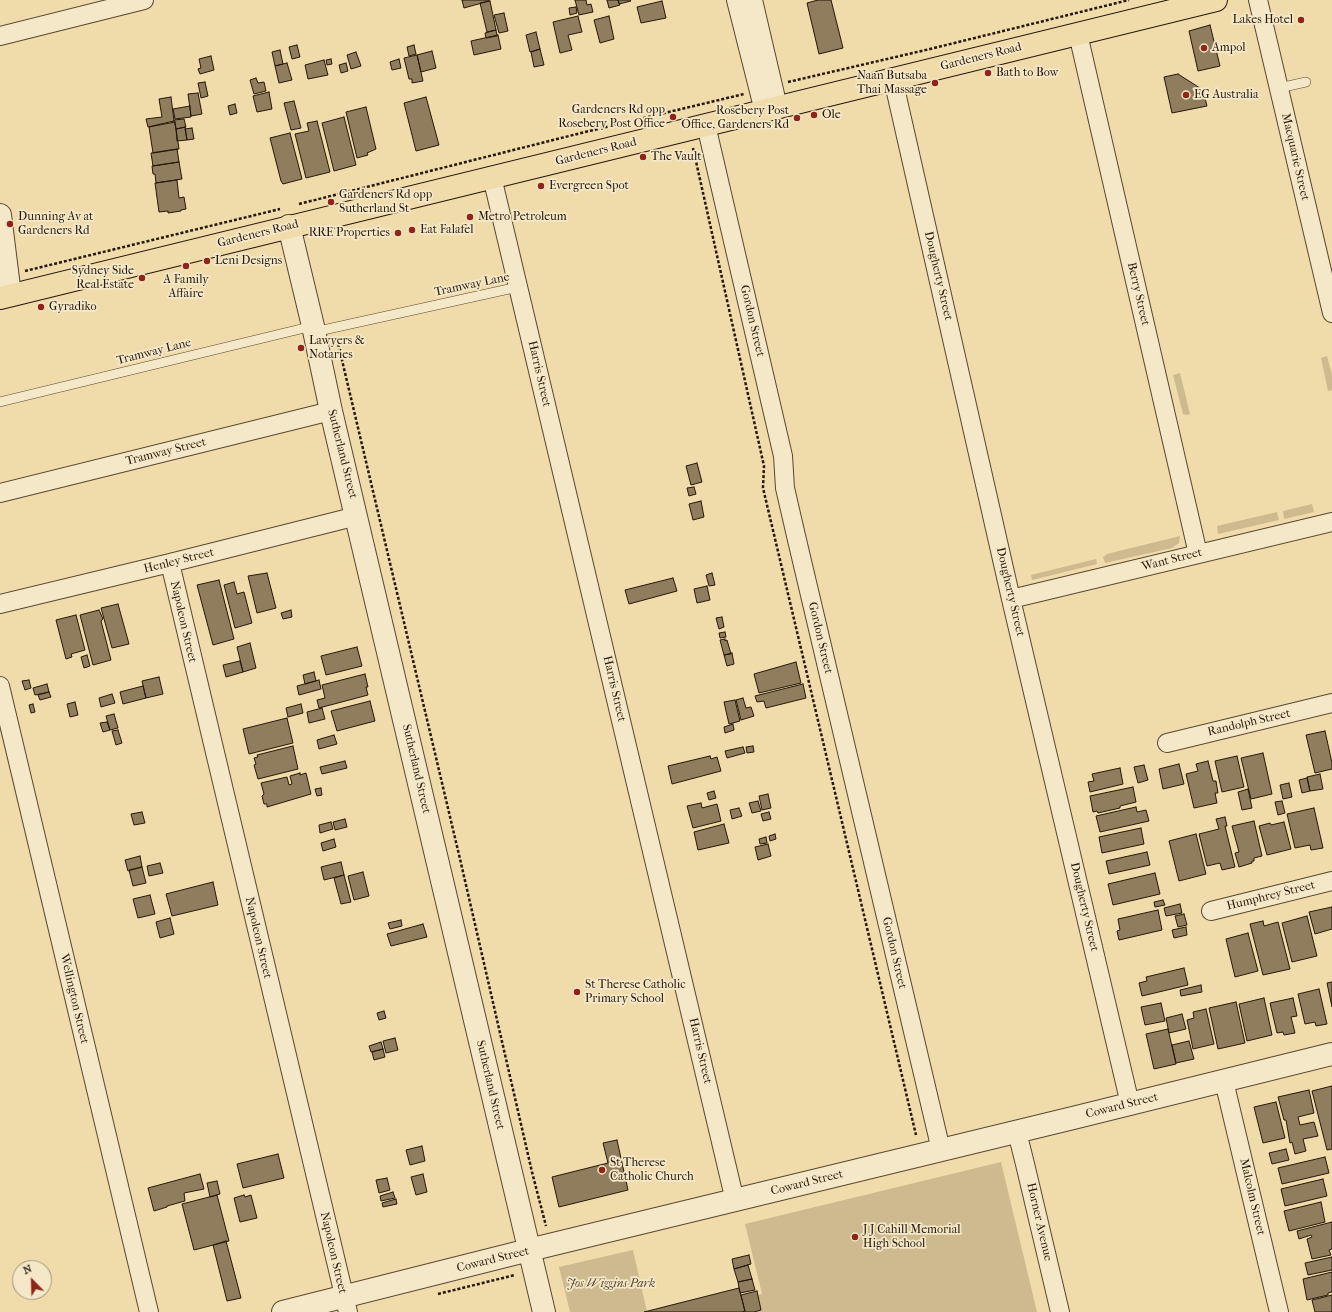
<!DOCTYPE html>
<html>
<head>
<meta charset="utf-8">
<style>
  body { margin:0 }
  #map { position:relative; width:1332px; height:1312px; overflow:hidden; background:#f0dbaa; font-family:"IM FELL French Canon",serif }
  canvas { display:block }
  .north { position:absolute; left:12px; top:1260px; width:40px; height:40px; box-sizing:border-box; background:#f5e8c8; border:1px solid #a2947c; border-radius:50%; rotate:337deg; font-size:11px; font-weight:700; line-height:16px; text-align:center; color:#251709 }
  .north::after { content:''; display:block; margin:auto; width:14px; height:18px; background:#8f2418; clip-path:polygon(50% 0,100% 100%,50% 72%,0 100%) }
</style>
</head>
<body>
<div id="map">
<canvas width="1332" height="1312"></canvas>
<div class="north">N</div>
</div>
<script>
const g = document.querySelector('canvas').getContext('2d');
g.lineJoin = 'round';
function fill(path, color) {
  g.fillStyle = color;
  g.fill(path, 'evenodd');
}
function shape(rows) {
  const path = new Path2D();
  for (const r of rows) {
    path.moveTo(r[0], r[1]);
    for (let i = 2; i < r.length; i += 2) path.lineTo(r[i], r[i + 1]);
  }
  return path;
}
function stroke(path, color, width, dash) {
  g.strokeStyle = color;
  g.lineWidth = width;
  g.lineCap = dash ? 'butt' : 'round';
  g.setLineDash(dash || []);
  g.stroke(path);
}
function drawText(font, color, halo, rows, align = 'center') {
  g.font = font + ' "IM FELL French Canon",serif';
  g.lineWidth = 3.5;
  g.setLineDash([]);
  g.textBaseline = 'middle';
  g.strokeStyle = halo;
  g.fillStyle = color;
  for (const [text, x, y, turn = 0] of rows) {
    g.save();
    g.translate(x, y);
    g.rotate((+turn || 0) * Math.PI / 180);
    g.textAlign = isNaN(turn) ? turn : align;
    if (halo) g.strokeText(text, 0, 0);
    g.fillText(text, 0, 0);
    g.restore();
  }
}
fill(shape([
  [1327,356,1332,375,1332,390,1328,391,1321,358],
  [1180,373,1190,414,1187,415,1183,414,1173,375],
  [1312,504,1314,512,1284,519,1283,511],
  [1277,512,1279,520,1218,534,1217,526],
  [1180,536,1179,543,1172,548,1105,563,1103,557,1107,554],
  [1096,559,1097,564,1032,580,1031,575],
  [1001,1162,1037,1312,754,1312,758,1295,762,1294,745,1224],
  [633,1250,647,1312,570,1312,559,1267]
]), '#cdba8f');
const building = shape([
  [462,0,489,0,489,1,464,8,462,0],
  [575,0,586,0,587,5,591,4,593,12,579,15,575,0],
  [607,0,618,0,620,5,609,8,607,0],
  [618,0,630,0,631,1,619,4,618,0],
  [818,0,831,0,843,48,819,54,807,3,818,0],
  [490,1,496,30,487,32,480,3,490,1],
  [662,1,666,18,641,23,637,7,662,1],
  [576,7,577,13,570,15,569,8,576,7],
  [504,13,508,31,499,33,494,15,504,13],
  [578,16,582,32,568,35,572,50,560,53,553,22,578,16],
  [609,16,614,39,600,43,594,20,609,16],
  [1210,25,1220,66,1198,71,1189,31,1210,25],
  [496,30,497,36,486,38,485,33,496,30],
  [536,32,540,49,530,52,526,35,536,32],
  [498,35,501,49,474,55,471,41,498,35],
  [297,45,300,57,292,59,289,47,297,45],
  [414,45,416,54,409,56,407,47,414,45],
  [540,49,544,65,534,67,531,52,540,49],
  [280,50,283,64,275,66,272,52,280,50],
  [432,51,436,68,421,72,417,55,432,51],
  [356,52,361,66,351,69,347,55,356,52],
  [417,55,423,81,412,83,412,79,409,79,404,58,417,55],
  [211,56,214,70,200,74,198,69,201,68,199,59,211,56],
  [331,59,332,64,327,65,326,60,331,59],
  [399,59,401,68,392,70,390,62,399,59],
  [324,60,328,75,308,79,305,65,324,60],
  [287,63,292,80,279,83,275,66,287,63],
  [346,63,348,71,341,73,339,65,346,63],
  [1178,74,1203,90,1207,106,1172,113,1164,77,1178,74],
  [256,78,258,83,264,82,266,91,254,94,250,80,256,78],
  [205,82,208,96,201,98,198,83,205,82],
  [269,92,272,109,257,112,253,96,269,92],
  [198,93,202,114,191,116,188,94,198,93],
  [171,97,174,121,148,127,146,119,162,117,159,99,171,97],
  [426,97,439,145,416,151,404,103,426,97],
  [294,101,301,128,291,130,284,103,294,101],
  [235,104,237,113,230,115,228,106,235,104],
  [190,106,191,117,175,119,173,109,190,106],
  [366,107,376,149,367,153,368,155,357,158,346,112,366,107],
  [344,117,356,165,334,171,322,123,344,117],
  [184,119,186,127,176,129,174,120,184,119],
  [317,121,330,172,306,178,295,134,309,131,307,123,317,121],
  [175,122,179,149,153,153,149,127,175,122],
  [185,127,187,140,177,141,176,129,185,127],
  [192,128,194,139,187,140,185,129,192,128],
  [290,133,302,179,283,184,281,181,270,138,290,133],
  [177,149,179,162,153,166,151,153,177,149],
  [179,162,182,179,156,183,155,174,153,174,152,166,179,162],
  [177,180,179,198,184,197,186,209,181,210,181,211,168,213,168,211,159,212,155,183,177,180],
  [697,463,702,482,691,485,686,466,697,463],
  [694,487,696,494,689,496,687,488,694,487],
  [701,501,704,517,693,520,689,504,701,501],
  [267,573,276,608,257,613,248,576,267,573],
  [712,573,715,585,709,586,706,575,712,573],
  [673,578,677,591,629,604,625,590,673,578],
  [219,580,234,639,213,645,197,585,219,580],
  [234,582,237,594,244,592,252,623,235,628,224,585,234,582],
  [707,586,710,600,697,603,694,589,707,586],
  [118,604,129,644,112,648,101,608,118,604],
  [99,610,103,619,101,621,111,660,93,665,80,615,99,610],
  [291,610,292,617,283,619,281,613,291,610],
  [76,615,85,650,71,654,72,657,66,659,56,620,76,615],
  [722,617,724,627,719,629,716,618,722,617],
  [725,632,726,637,720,638,719,633,725,632],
  [725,639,725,641,727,640,731,654,724,655,720,640,725,639],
  [250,643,256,668,243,672,237,647,250,643],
  [357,647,362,666,326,675,321,656,357,647],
  [732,653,734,664,727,666,724,655,732,653],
  [87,655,90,666,84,668,81,657,87,655],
  [240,661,243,672,226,677,223,665,240,661],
  [796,662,801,683,759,693,754,674,796,662],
  [314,672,316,681,305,684,303,675,314,672],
  [365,674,368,687,366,687,368,695,319,708,317,700,325,698,322,685,365,674],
  [159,677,163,694,146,698,142,681,159,677],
  [29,680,31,688,25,690,22,681,29,680],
  [319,680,321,689,299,695,297,686,319,680],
  [47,684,49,692,35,695,33,688,47,684],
  [803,684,806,698,766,708,764,701,757,702,755,696,803,684],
  [143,686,146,698,123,704,120,692,143,686],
  [49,692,51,697,40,700,38,695,49,692],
  [112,694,115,703,101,707,99,698,112,694],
  [743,698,746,708,751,707,754,716,741,720,736,700,743,698],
  [735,700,740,721,729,724,724,702,735,700],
  [370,701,375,721,337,731,331,711,370,701],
  [75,702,78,715,70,717,67,704,75,702],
  [33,704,35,712,31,713,29,705,33,704],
  [301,704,303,713,288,717,286,708,301,704],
  [322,708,325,719,309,723,307,712,322,708],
  [114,714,118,728,110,730,106,716,114,714],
  [287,718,293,743,249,754,243,729,287,718],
  [107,722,110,730,103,732,100,723,107,722],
  [733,724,734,730,725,733,724,727,733,724],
  [118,730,122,743,116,745,112,731,118,730],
  [1325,731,1332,763,1332,769,1315,773,1306,735,1325,731],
  [334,735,337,744,319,749,317,740,334,735],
  [293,746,298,769,258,779,254,765,256,764,254,758,258,757,257,755,293,746],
  [753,746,754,752,747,753,746,747,753,746],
  [743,747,745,753,727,758,725,751,743,747],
  [1263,753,1272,794,1251,799,1241,758,1263,753],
  [710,756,711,759,717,757,721,771,672,784,668,766,710,756],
  [1237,756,1244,787,1222,792,1215,761,1237,756],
  [345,761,347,768,322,774,320,767,345,761],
  [1208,761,1213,781,1216,781,1218,793,1215,793,1217,803,1194,808,1186,774,1198,771,1196,764,1208,761],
  [1179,764,1184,784,1163,789,1159,769,1179,764],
  [1144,765,1148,780,1138,783,1134,767,1144,765],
  [1120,768,1123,784,1090,792,1088,782,1094,781,1092,774,1120,768],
  [300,773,300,775,306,773,311,794,267,807,267,804,264,804,262,796,264,794,261,783,287,777,289,785,292,784,290,776,300,773],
  [1320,774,1323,789,1310,791,1307,777,1320,774],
  [1307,778,1310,791,1302,793,1299,780,1307,778],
  [1289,783,1292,797,1283,799,1280,785,1289,783],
  [1133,787,1136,802,1120,806,1120,808,1098,813,1097,811,1093,812,1090,796,1133,787],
  [321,788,322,795,317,796,315,789,321,788],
  [1248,789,1252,808,1242,810,1238,792,1248,789],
  [714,791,716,798,709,800,707,793,714,791],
  [768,794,771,808,762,810,759,796,768,794],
  [758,801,761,811,752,813,749,803,758,801],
  [1282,801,1285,813,1278,815,1275,802,1282,801],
  [701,803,702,808,717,804,721,821,693,828,687,806,701,803],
  [1136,807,1137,812,1146,810,1149,821,1100,832,1096,816,1136,807],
  [739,808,742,816,732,819,730,810,739,808],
  [1314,808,1323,848,1311,850,1310,845,1295,848,1287,814,1314,808],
  [142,812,145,823,134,825,131,814,142,812],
  [769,812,771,819,763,821,761,814,769,812],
  [1225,817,1227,826,1225,826,1235,867,1222,870,1220,863,1207,866,1199,834,1219,829,1216,819,1225,817],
  [345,819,347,827,335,830,333,822,345,819],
  [1254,821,1262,856,1254,858,1254,861,1252,861,1252,863,1239,867,1235,853,1239,852,1232,826,1254,821],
  [331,822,333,829,320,833,319,825,331,822],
  [1284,822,1291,849,1267,855,1259,826,1270,823,1271,825,1284,822],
  [724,824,729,843,698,850,694,832,724,824],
  [1141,828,1144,844,1102,853,1099,837,1141,828],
  [775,834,776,839,770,841,769,836,775,834],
  [1196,834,1206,874,1179,881,1169,841,1196,834],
  [766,837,767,843,760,844,759,839,766,837],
  [334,839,336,847,323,851,321,843,334,839],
  [768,844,771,856,758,860,755,847,768,844],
  [1147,852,1150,865,1109,874,1106,861,1147,852],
  [140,856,142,867,128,871,125,860,140,856],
  [341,862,344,875,324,880,321,867,341,862],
  [160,863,163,873,149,876,147,866,160,863],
  [142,867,146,883,133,886,129,870,142,867],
  [363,872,369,896,354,900,348,876,363,872],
  [1155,873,1160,894,1113,905,1108,884,1155,873],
  [344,875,351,902,341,904,334,878,344,875],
  [213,882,218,905,172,916,166,894,213,882],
  [150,895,155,914,138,918,133,899,150,895],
  [1163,900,1165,905,1155,907,1154,902,1163,900],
  [1180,904,1182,913,1166,916,1164,908,1180,904],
  [1332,907,1332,929,1315,934,1309,912,1332,907],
  [1158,910,1162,930,1119,940,1117,931,1120,930,1118,919,1158,910],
  [1184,914,1187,925,1178,927,1175,916,1184,914],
  [1307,916,1317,956,1292,962,1282,923,1307,916],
  [170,918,174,934,160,938,156,922,170,918],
  [401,920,402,926,390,929,388,923,401,920],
  [1263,921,1264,926,1278,922,1290,969,1263,975,1250,924,1263,921],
  [423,924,427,937,391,946,387,934,423,924],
  [1186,927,1187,935,1174,938,1172,930,1186,927],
  [1248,933,1258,971,1235,977,1226,939,1248,933],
  [1184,968,1188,985,1142,996,1139,983,1147,981,1146,977,1184,968],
  [1332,982,1332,1007,1327,983,1332,982],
  [1201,985,1202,992,1181,996,1180,990,1201,985],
  [1319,989,1327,1024,1316,1026,1315,1022,1305,1024,1298,994,1319,989],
  [1264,998,1272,1035,1247,1041,1239,1004,1264,998],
  [1293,998,1297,1016,1291,1017,1295,1033,1284,1035,1283,1032,1277,1033,1270,1003,1293,998],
  [1236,1002,1245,1043,1218,1049,1209,1008,1236,1002],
  [1161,1003,1165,1021,1145,1025,1141,1007,1161,1003],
  [1206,1009,1214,1044,1193,1049,1187,1020,1194,1018,1193,1012,1206,1009],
  [384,1011,386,1018,379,1020,377,1013,384,1011],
  [1182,1014,1186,1029,1169,1033,1166,1018,1182,1014],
  [1168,1029,1176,1064,1154,1069,1146,1034,1168,1029],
  [395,1038,398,1050,386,1053,383,1041,395,1038],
  [1189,1041,1194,1059,1176,1063,1172,1045,1189,1041],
  [381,1042,383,1049,371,1052,369,1046,381,1042],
  [383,1049,385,1057,374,1060,372,1052,383,1049],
  [1332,1086,1332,1149,1327,1150,1312,1091,1332,1086],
  [1309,1090,1314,1113,1298,1117,1300,1125,1314,1122,1318,1136,1303,1139,1306,1151,1295,1154,1292,1142,1290,1143,1286,1120,1284,1120,1278,1097,1309,1090],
  [1276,1102,1285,1138,1263,1143,1254,1107,1276,1102],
  [617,1140,628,1190,559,1207,552,1177,608,1163,603,1143,617,1140],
  [422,1146,425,1161,410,1165,406,1150,422,1146],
  [1286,1149,1289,1160,1272,1164,1269,1153,1286,1149],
  [278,1154,284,1178,243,1188,237,1164,278,1154],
  [1325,1157,1329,1173,1282,1184,1278,1168,1325,1157],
  [200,1174,204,1189,184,1193,185,1201,167,1206,167,1207,154,1211,148,1188,200,1174],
  [423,1174,427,1192,416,1195,411,1177,423,1174],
  [387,1178,390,1190,379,1193,376,1180,387,1178],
  [1323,1179,1327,1196,1285,1206,1281,1189,1323,1179],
  [217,1181,220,1194,210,1197,207,1183,217,1181],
  [393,1192,395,1198,381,1201,380,1196,393,1192],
  [217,1195,229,1241,194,1250,182,1204,217,1195],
  [244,1195,245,1197,251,1195,257,1218,240,1222,234,1198,244,1195],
  [396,1199,397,1204,383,1207,382,1203,396,1199],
  [1321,1202,1325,1222,1289,1231,1284,1211,1321,1202],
  [1332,1222,1332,1249,1329,1250,1331,1255,1312,1259,1307,1239,1312,1237,1311,1235,1299,1239,1297,1231,1332,1222],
  [226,1241,241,1298,227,1301,213,1245,226,1241],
  [749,1255,751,1264,734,1269,732,1259,749,1255],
  [1332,1257,1332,1270,1308,1275,1305,1263,1332,1257],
  [748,1265,752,1279,738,1282,734,1269,748,1265],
  [1332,1272,1332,1292,1328,1293,1328,1295,1307,1300,1303,1279,1332,1272],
  [752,1279,755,1290,740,1293,738,1282,752,1279],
  [739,1288,745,1311,742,1312,644,1312,739,1288],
  [757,1291,761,1310,754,1312,745,1312,741,1295,757,1291],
  [1332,1295,1332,1312,1315,1312,1312,1300,1332,1295]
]);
fill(building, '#8f7d5d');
stroke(building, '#251709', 1);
const service = shape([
  [1279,88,1306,82],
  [314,332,518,287],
  [0,402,313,326]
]);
const minor = shape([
  [736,0,764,111],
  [753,0,778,107],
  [1258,0,1332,313],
  [1078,34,1198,554],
  [0,36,144,0],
  [893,79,1011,599,1130,1104],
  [706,125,783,456,785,488,797,540,941,1150],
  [492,177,735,1201],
  [0,493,331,411],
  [170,563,348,1312],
  [1011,599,1332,522],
  [0,604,170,563,357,516],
  [0,686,149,1312],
  [1167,743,1332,703],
  [1211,911,1332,881],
  [1224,1081,1279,1312],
  [1017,1132,1025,1164,1060,1312]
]);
const tertiary = shape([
  [0,215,10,295],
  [289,226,313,326,331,411,544,1312],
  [283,1312,529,1250,1073,1118,1332,1054]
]);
const primary = shape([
  [0,298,1216,0]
]);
stroke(service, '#584831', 10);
stroke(minor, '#584831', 20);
stroke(tertiary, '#584831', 24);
stroke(primary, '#251709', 24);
stroke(shape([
  [788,82,930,49,1129,0],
  [693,148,764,466,763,488,916,1135],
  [299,204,581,133,744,94],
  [25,271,280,209],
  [337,339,460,859,532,1172,546,1226],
  [438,1294,515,1275]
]), '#251709', 2.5, [3, 2]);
stroke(service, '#f5e8c8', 9);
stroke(minor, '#f5e8c8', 18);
stroke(tertiary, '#f5e8c8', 22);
stroke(primary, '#f0dbaa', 22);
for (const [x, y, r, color] of [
  [1301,20,4,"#8f2418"],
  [1204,48,4,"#8f2418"],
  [988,73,4,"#8f2418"],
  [935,83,4,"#8f2418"],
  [1186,95,4,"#8f2418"],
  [814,115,4,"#8f2418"],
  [673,117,4,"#8f2418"],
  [797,118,4,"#8f2418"],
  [643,157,4,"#8f2418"],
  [541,186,4,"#8f2418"],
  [331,202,4,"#8f2418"],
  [470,217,4,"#8f2418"],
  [10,224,4,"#8f2418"],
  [412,230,4,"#8f2418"],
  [398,233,4,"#8f2418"],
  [207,261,4,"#8f2418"],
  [186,266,4,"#8f2418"],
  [142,278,4,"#8f2418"],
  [41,307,4,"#8f2418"],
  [301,348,4,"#8f2418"],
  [577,992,4,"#8f2418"],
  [602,1170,4,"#8f2418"],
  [855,1237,4,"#8f2418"]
]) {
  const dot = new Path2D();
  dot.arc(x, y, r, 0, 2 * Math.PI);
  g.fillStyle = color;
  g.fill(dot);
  stroke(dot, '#f5e8c8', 1.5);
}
drawText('12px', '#251709', '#f5e8c8', [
  ["Lakes Hotel",1293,20,"right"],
  ["Ampol",1212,48],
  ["Bath to Bow",996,73],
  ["Naan Butsaba",927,76,"right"],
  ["Thai Massage",927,90,"right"],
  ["EG Australia",1194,95],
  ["Gardeners Rd opp",665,110,"right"],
  ["Rosebery Post Office",665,124,"right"],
  ["Rosebery Post",789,111,"right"],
  ["Office, Gardeners Rd",789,125,"right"],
  ["Ole",822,115],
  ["The Vault",651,157],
  ["Evergreen Spot",549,186],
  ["Gardeners Rd opp",339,195],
  ["Sutherland St",339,209],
  ["Dunning Av at",18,217],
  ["Gardeners Rd",18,231],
  ["Metro Petroleum",478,217],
  ["Eat Falafel",420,230],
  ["RRE Properties",390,233,"right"],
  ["Leni Designs",215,261],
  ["Sydney Side",134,271,"right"],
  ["Real Estate",134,285,"right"],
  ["A Family",186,280,"center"],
  ["Affaire",186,294,"center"],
  ["Gyradiko",49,307],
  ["Lawyers &",309,341],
  ["Notaries",309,355],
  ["St Therese Catholic",585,985],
  ["Primary School",585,999],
  ["St Therese",610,1163],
  ["Catholic Church",610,1177],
  ["J J Cahill Memorial",863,1230],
  ["High School",863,1244]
], 'left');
drawText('12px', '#251709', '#f5e8c8', [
  ["Gardeners Road",981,57,-14],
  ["Gardeners Road",596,152,-14],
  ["Macquarie Street",1295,157,77],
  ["Gardeners Road",258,234,-14],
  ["Dougherty Street",938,276,77],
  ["Tramway Lane",472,285,-12],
  ["Berry Street",1138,294,77],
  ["Gordon Street",752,321,77],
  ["Tramway Lane",154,352,-14],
  ["Harris Street",539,374,77],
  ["Tramway Street",166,452,-14],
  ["Sutherland Street",342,454,76],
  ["Want Street",1172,560,-14],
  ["Henley Street",179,561,-14],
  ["Dougherty Street",1010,592,77],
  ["Napoleon Street",183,622,77],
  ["Gordon Street",820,638,77],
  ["Harris Street",614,689,77],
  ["Randolph Street",1249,723,-13],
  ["Sutherland Street",416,769,77],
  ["Humphrey Street",1271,896,-14],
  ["Dougherty Street",1084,907,77],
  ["Napoleon Street",258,938,77],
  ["Gordon Street",894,953,77],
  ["Wellington Street",74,999,77],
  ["Harris Street",700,1051,77],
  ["Sutherland Street",490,1085,77],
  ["Coward Street",1122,1106,-14],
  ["Coward Street",807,1183,-14],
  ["Malcolm Street",1252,1197,77],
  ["Horner Avenue",1039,1222,77],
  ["Napoleon Street",333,1253,77],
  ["Coward Street",493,1260,-14]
]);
drawText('italic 12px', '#574831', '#f5e8c8', [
  ["Jos Wiggins Park",611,1284]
]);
</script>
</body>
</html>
